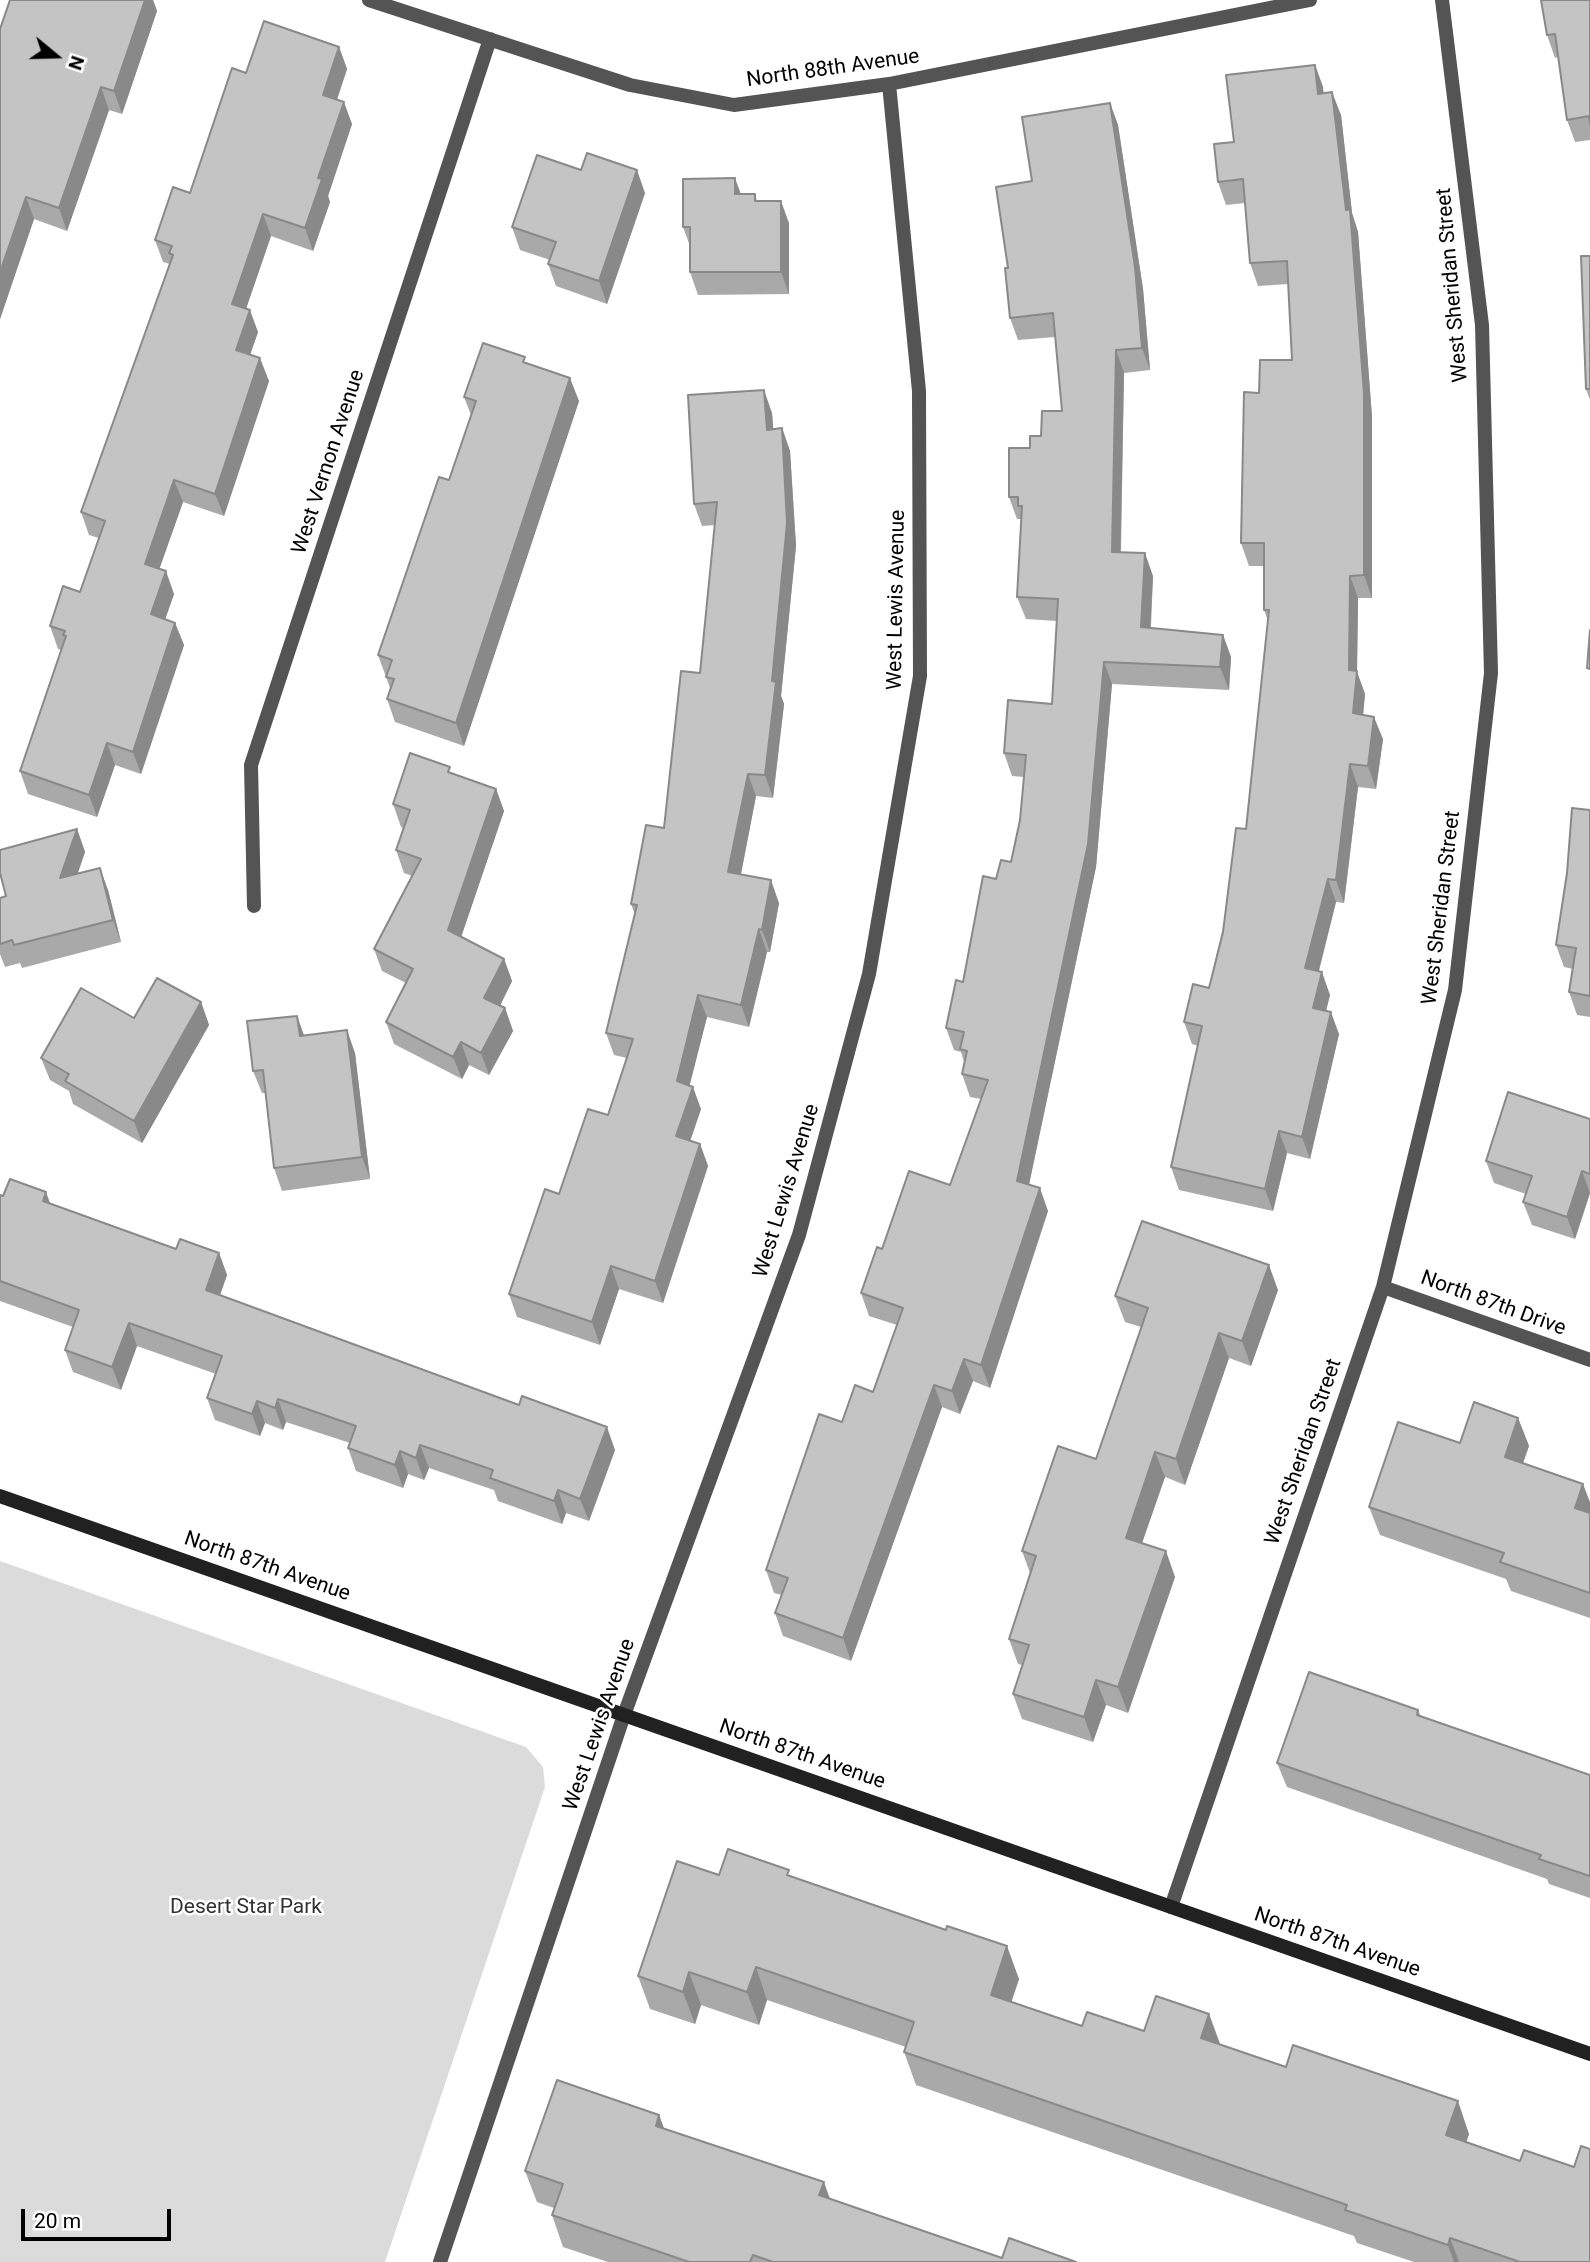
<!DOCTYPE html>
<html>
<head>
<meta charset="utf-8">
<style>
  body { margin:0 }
  #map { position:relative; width:1590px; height:2262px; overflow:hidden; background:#fff; font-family:Roboto,sans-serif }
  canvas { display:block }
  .north { position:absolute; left:21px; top:21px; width:70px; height:70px; -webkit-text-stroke:5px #fff; paint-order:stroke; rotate:109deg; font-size:19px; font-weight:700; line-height:28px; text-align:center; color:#000 }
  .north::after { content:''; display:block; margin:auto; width:24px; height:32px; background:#000; clip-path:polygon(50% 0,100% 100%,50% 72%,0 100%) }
  .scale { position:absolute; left:21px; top:2209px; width:150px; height:32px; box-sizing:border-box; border:4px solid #000; border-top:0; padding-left:9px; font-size:21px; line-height:24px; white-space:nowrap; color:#000; -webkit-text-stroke:5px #fff; paint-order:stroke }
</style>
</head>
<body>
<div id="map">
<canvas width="1590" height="2262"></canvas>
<div class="north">N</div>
<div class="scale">20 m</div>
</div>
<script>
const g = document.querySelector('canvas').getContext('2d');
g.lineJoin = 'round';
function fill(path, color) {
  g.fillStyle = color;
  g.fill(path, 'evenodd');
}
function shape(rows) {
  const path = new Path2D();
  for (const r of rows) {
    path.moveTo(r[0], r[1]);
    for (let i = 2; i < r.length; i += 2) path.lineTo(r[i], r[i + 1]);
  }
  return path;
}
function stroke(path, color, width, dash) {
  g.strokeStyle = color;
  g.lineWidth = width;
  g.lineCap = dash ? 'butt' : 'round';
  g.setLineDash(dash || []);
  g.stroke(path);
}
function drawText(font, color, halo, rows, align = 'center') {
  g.font = font + ' Roboto,sans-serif';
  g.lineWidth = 5;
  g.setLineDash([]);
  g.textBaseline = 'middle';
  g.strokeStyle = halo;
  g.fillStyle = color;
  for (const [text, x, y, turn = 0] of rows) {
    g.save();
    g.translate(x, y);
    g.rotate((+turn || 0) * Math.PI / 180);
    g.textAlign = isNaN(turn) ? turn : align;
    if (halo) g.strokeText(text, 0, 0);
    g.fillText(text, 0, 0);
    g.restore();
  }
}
fill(shape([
  [0,1561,526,1747,543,1767,545,1787,385,2262,0,2262]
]), '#dbdbdb');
stroke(shape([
  [369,0,630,85,734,105,889,84,1310,0],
  [254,906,251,765,490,39],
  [1383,1287,1590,1360],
  [1171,1907,1383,1287,1455,990,1491,673,1482,325,1442,0],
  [440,2262,624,1715,799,1235,869,974,920,676,919,391,889,84]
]), '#545454', 14);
stroke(shape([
  [0,1496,1590,2054]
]), '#212121', 14);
fill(shape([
  [10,0,153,0,157,11,122,114,109,110,67,231,34,219,0,319],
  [1590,0,1590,140,1575,142,1567,120,1558,57,1555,58,1547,35],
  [339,47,347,69,337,100,352,124,328,196,330,202,313,251,271,236,246,309,258,332,250,355,269,381,224,516,183,502,159,569,174,594,165,619,175,623,184,645,141,774,115,765,97,817,28,794,20,771,62,650,58,649,50,626,80,592,99,538,89,535,81,512,170,264,163,262,155,240,190,193,246,73],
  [1315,65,1323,87,1323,93,1341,115,1352,213,1358,232,1372,417,1372,598,1358,598,1357,672,1365,694,1363,715,1383,739,1376,789,1358,787,1344,903,1336,902,1318,971,1330,995,1326,1011,1339,1034,1310,1159,1287,1153,1273,1211,1179,1190,1171,1167,1198,1046,1192,1044,1184,1022,1209,988,1246,829,1268,621,1264,610,1264,566,1249,566,1241,543,1259,393,1292,360,1288,284,1258,286,1250,263,1245,203,1226,205,1218,182,1234,142],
  [1110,103,1118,125,1143,289,1150,370,1124,373,1121,552,1153,576,1151,628,1223,635,1231,657,1229,690,1112,684,1096,867,1029,1185,1048,1211,990,1388,973,1381,960,1414,942,1407,851,1661,783,1636,775,1613,782,1595,774,1593,766,1570,842,1422,873,1392,897,1325,869,1316,861,1293,882,1249,950,1185,981,1099,970,1097,962,1074,964,1062,961,1052,954,1050,946,1028,963,982,996,879,1011,862,1020,820,1024,777,1012,776,1004,753,1052,704,1057,621,1026,619,1017,597,1022,519,1017,519,1009,497,1030,448,1062,411,1055,337,1018,340,1010,318,1008,268,1032,181],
  [645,193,607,304,556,286,548,264,550,260,520,250,512,227],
  [741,194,755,194,757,201,789,223,789,294,698,295,690,272,690,246,683,227],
  [1590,256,1590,400,1586,389],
  [527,363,579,401,464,746,395,722,387,699,390,688,378,655,449,480,471,415,464,397],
  [772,413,773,429,782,428,790,451,796,546,781,696,784,704,773,798,756,796,741,874,779,903,770,952,767,952,749,1027,707,1017,689,1085,701,1109,690,1141,700,1144,708,1166,663,1303,619,1289,600,1345,517,1317,509,1294,559,1194,608,1115,627,1058,614,1055,606,1033,635,915,631,904,664,828,700,673,715,525,702,526,694,504],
  [452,774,496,789,504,811,461,937,504,959,512,981,500,1006,505,1008,513,1031,489,1075,469,1065,462,1079,394,1044,386,1022,406,983,382,971,374,949,412,876,404,873,396,850,403,828,401,827,393,804],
  [1590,810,1590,1017,1577,1015,1569,992,1573,969,1564,967,1556,945],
  [77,829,85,852,78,873,108,890,121,942,22,968,20,963,5,967,0,954,0,898,6,896],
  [201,1002,209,1025,142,1143,73,1104,69,1091,50,1080,41,1058,134,1018],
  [297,1016,304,1035,355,1053,370,1179,282,1191,274,1168,265,1093,262,1093,253,1071],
  [1590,1119,1590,1193,1575,1239,1532,1225,1523,1202,1526,1194,1494,1183,1486,1161],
  [0,1195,50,1204,176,1249,219,1253,227,1275,220,1295,615,1450,589,1521,566,1513,562,1524,498,1501,494,1490,429,1468,424,1480,408,1474,403,1488,356,1471,348,1448,350,1443,286,1422,283,1430,265,1423,260,1436,215,1420,207,1398,216,1374,137,1346,121,1390,73,1372,65,1350,73,1327,0,1301],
  [1278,1290,1251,1366,1229,1358,1185,1485,1165,1477,1142,1543,1175,1577,1128,1713,1106,1705,1093,1742,1022,1719,1013,1694,1022,1665,1018,1664,1009,1639,1030,1573,1022,1551,1096,1459,1141,1327,1125,1322,1115,1296],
  [1518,1418,1529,1446,1523,1463,1590,1502,1590,1618,1511,1591,1506,1579,1380,1535,1369,1507,1460,1443],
  [1418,1710,1421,1716,1590,1775,1590,1898,1549,1884,1547,1879,1287,1787,1277,1763],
  [719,1875,792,1877,1019,1979,1011,2002,1082,2026,1144,2031,1209,2014,1220,2044,1469,2134,1466,2142,1590,2262,1414,2262,1357,2243,1354,2236,916,2085,904,2052,906,2047,767,2000,759,2025,701,2005,695,2024,650,2009,638,1976],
  [659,2115,664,2129,830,2199,1002,2258,1076,2262,608,2262,563,2247,552,2215,554,2208,537,2202,525,2171]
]), '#a9a9a9');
fill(shape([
  [145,0,153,0,157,11,122,114,114,91],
  [339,47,347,69,331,117,323,95],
  [1315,65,1323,87,1326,116,1318,94],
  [101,87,109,110,67,231,59,208],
  [1332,92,1341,115,1352,213,1358,232,1372,417,1372,598,1364,575,1346,210],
  [344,102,352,124,328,196,330,202,313,251,305,228,318,178],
  [1110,103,1118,125,1143,289,1150,370,1142,348],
  [637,170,645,193,607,304,599,281],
  [735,178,743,200,735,194],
  [26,197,34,219,0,319,0,272],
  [781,201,789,223,789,294,781,272],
  [263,214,271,236,240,326,232,304],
  [250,310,258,332,244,372,236,350],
  [1116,350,1124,373,1120,574,1112,552],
  [260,358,269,381,224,516,215,494],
  [570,378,579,401,464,746,456,723],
  [764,390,772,413,775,452,767,430],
  [782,428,790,451,796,546,781,696,784,704,773,798,765,775,772,681],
  [174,480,183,502,153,587,145,564],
  [1145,553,1153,576,1149,649,1141,627],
  [166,571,174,594,159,637,151,614],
  [1350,576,1358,598,1357,672,1365,694,1361,736,1353,713,1349,670],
  [175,623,184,645,141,774,133,752],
  [1223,635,1231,657,1229,690,1220,667],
  [1104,662,1112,684,1096,867,1025,1203,1017,1181],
  [1374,717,1383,739,1376,789,1368,766],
  [107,743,115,765,97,817,89,795],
  [1350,764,1358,787,1344,903,1336,880],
  [748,774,756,796,737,894,728,872],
  [496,789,504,811,456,952,448,930],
  [77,829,85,852,68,900,60,878],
  [100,868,108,890,121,942,113,920],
  [1328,879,1336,902,1314,991,1305,968],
  [771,880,779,903,770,952,762,930],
  [759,929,767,952,749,1027,741,1005],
  [504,959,512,981,493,1020,484,998],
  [1322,972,1330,995,1321,1030,1313,1008],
  [698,995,707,1017,685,1104,677,1081],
  [201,1002,209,1025,142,1143,134,1121],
  [505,1008,513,1031,489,1075,481,1053],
  [1331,1012,1339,1034,1310,1159,1302,1137],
  [297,1016,305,1039,300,1036],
  [347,1030,355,1053,370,1179,362,1157],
  [461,1042,469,1065,462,1079,453,1057],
  [693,1087,701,1109,684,1159,676,1136],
  [1279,1131,1287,1153,1273,1211,1265,1189],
  [700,1144,708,1166,663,1303,655,1281],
  [1582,1171,1590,1193,1575,1239,1567,1217],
  [1040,1188,1048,1211,990,1388,981,1365],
  [46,1192,54,1214,43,1201],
  [219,1253,227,1275,214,1312,206,1290],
  [1269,1265,1278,1290,1251,1366,1242,1341],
  [611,1266,619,1289,600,1345,592,1322],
  [129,1323,137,1346,121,1390,112,1367],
  [1219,1333,1229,1358,1185,1485,1176,1459],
  [964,1359,973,1381,960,1414,952,1391],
  [934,1385,942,1407,851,1661,843,1638],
  [278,1399,286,1422,283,1430,275,1408],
  [257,1401,265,1423,260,1436,252,1414],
  [1518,1418,1529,1446,1515,1485,1505,1457],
  [607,1427,615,1450,589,1521,580,1499],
  [420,1445,429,1468,424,1480,416,1458],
  [400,1451,408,1474,403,1488,395,1465],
  [1155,1452,1165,1477,1135,1563,1126,1538],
  [1583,1484,1590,1502,1590,1522,1575,1508],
  [558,1490,566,1513,562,1524,554,1501],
  [1166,1551,1175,1577,1128,1713,1118,1687],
  [1096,1680,1106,1705,1093,1742,1084,1717],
  [1007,1946,1019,1979,1003,2027,991,1995],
  [756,1967,767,2000,759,2025,747,1992],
  [689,1972,701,2005,695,2024,683,1992],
  [1209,2014,1221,2047,1201,2038],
  [1458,2101,1469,2134,1458,2168,1446,2135],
  [659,2115,671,2147,656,2126],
  [824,2182,835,2213,819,2195],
  [1450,2238,1459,2262,1454,2262,1448,2245]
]), '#898989');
const building = shape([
  [10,0,145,0,114,91,101,87,59,208,26,197,0,272,0,29,10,0],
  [1541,0,1590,0,1590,124,1589,116,1567,120,1555,34,1547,35,1541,0],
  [264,21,339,47,323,95,344,102,318,178,322,179,305,228,263,214,232,304,250,310,236,350,260,358,215,494,174,480,145,564,166,571,151,614,175,623,133,752,107,743,89,795,20,771,66,636,63,635,65,631,50,626,63,586,80,592,105,521,81,512,173,255,169,253,172,246,155,240,173,187,190,193,232,68,246,73,264,21],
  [1315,65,1318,94,1332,92,1346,210,1350,209,1364,394,1364,575,1350,576,1349,670,1357,671,1353,713,1374,717,1368,766,1350,764,1336,880,1328,879,1305,968,1322,972,1313,1008,1331,1012,1302,1137,1279,1131,1265,1189,1171,1167,1202,1026,1184,1022,1193,984,1209,988,1223,932,1236,828,1246,829,1269,610,1264,610,1264,543,1241,543,1244,392,1259,393,1260,360,1292,360,1287,261,1250,263,1243,179,1218,182,1214,144,1234,142,1226,75,1315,65],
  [1110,103,1135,267,1142,348,1116,350,1112,552,1145,553,1141,627,1223,635,1220,667,1104,662,1088,844,1017,1181,1040,1188,981,1365,964,1359,952,1391,934,1385,843,1638,775,1613,788,1578,766,1570,819,1414,842,1422,855,1385,873,1392,903,1308,861,1293,877,1247,882,1249,909,1171,950,1185,988,1080,962,1074,967,1051,960,1049,964,1032,946,1028,956,980,963,982,983,876,996,879,1001,860,1011,862,1020,820,1026,755,1004,753,1008,700,1052,704,1058,599,1017,597,1022,506,1018,506,1018,497,1009,497,1009,448,1030,448,1030,436,1041,436,1042,411,1062,411,1053,313,1010,318,1005,268,1008,268,996,187,1032,181,1022,117,1110,103],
  [587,153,637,170,599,281,548,264,556,242,512,227,537,155,581,170,587,153],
  [735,178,735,194,755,194,755,201,781,201,781,272,690,272,690,227,683,227,683,179,735,178],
  [1581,256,1590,256,1590,389,1586,389,1581,256],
  [483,343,525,357,523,362,570,378,456,723,387,699,394,679,386,677,392,660,378,655,439,477,449,480,476,401,464,397,483,343],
  [764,390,767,430,782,428,787,523,772,681,776,682,765,775,748,774,728,872,771,880,762,930,759,929,741,1005,698,995,677,1081,693,1087,676,1136,700,1144,655,1281,611,1266,592,1322,509,1294,545,1189,559,1194,588,1109,608,1115,633,1039,606,1033,637,905,631,904,646,825,664,828,681,671,700,673,717,502,694,504,688,395,764,390],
  [1590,630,1590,669,1587,668,1590,630],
  [410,753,450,767,448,772,496,789,448,930,504,959,484,998,505,1008,481,1053,461,1042,453,1057,386,1022,413,969,374,949,421,859,396,850,410,810,393,804,410,753],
  [1572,808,1590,810,1590,996,1569,992,1576,948,1556,945,1567,873,1572,808],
  [77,829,60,878,100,868,113,920,14,945,12,940,0,944,0,898,6,896,0,873,0,850,77,829],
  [157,978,201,1002,134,1121,65,1081,69,1074,41,1058,81,988,134,1018,157,978],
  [297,1016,300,1036,347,1030,362,1157,274,1168,263,1070,253,1071,247,1021,297,1016],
  [1508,1092,1590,1119,1590,1174,1582,1171,1567,1217,1523,1202,1532,1176,1486,1161,1508,1092],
  [10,1179,46,1192,43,1201,176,1249,180,1239,219,1253,206,1290,519,1405,522,1396,607,1427,580,1499,558,1490,554,1501,490,1478,493,1470,420,1445,416,1458,400,1451,395,1465,348,1448,356,1426,278,1399,275,1408,257,1401,252,1414,207,1398,222,1356,129,1323,112,1367,65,1350,79,1310,0,1281,0,1195,3,1196,10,1179],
  [1142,1221,1269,1265,1242,1341,1219,1333,1176,1459,1155,1452,1126,1538,1166,1551,1118,1687,1096,1680,1084,1717,1013,1694,1029,1645,1009,1639,1036,1556,1022,1551,1058,1446,1096,1459,1148,1308,1115,1296,1142,1221],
  [1474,1402,1518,1418,1505,1457,1583,1484,1575,1508,1590,1513,1590,1593,1500,1562,1504,1553,1369,1507,1398,1422,1460,1443,1474,1402],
  [1309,1672,1418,1710,1417,1715,1590,1775,1590,1876,1539,1859,1541,1855,1277,1763,1309,1672],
  [728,1849,789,1870,787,1875,946,1930,947,1926,1007,1946,991,1995,1082,2026,1087,2012,1144,2031,1156,1996,1209,2014,1201,2038,1286,2067,1293,2045,1458,2101,1446,2135,1520,2161,1524,2150,1574,2167,1581,2146,1590,2149,1590,2262,1520,2262,1450,2238,1448,2245,1345,2210,1347,2205,904,2052,914,2022,756,1967,747,1992,689,1972,683,1992,638,1976,677,1861,719,1875,728,1849],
  [557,2080,659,2115,656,2126,824,2182,819,2195,1002,2258,1009,2238,1076,2262,773,2262,753,2255,750,2262,689,2262,552,2215,563,2184,525,2171,557,2080]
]);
fill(building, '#c4c4c4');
stroke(building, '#898989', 2);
drawText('21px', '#000', '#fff', [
  ["North 88th Avenue",833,69,-8],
  ["West Sheridan Street",1453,285,-95],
  ["West Vernon Avenue",329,462,-72],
  ["West Lewis Avenue",897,600,-89],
  ["West Sheridan Street",1442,908,-83],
  ["West Lewis Avenue",787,1191,-73],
  ["North 87th Drive",1493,1304,20],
  ["West Sheridan Street",1304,1452,-71],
  ["North 87th Avenue",267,1567,19],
  ["West Lewis Avenue",600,1725,-71],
  ["North 87th Avenue",802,1755,19],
  ["North 87th Avenue",1337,1943,19]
]);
drawText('21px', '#323232', '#fff', [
  ["Desert Star Park",246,1908]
]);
</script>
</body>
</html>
